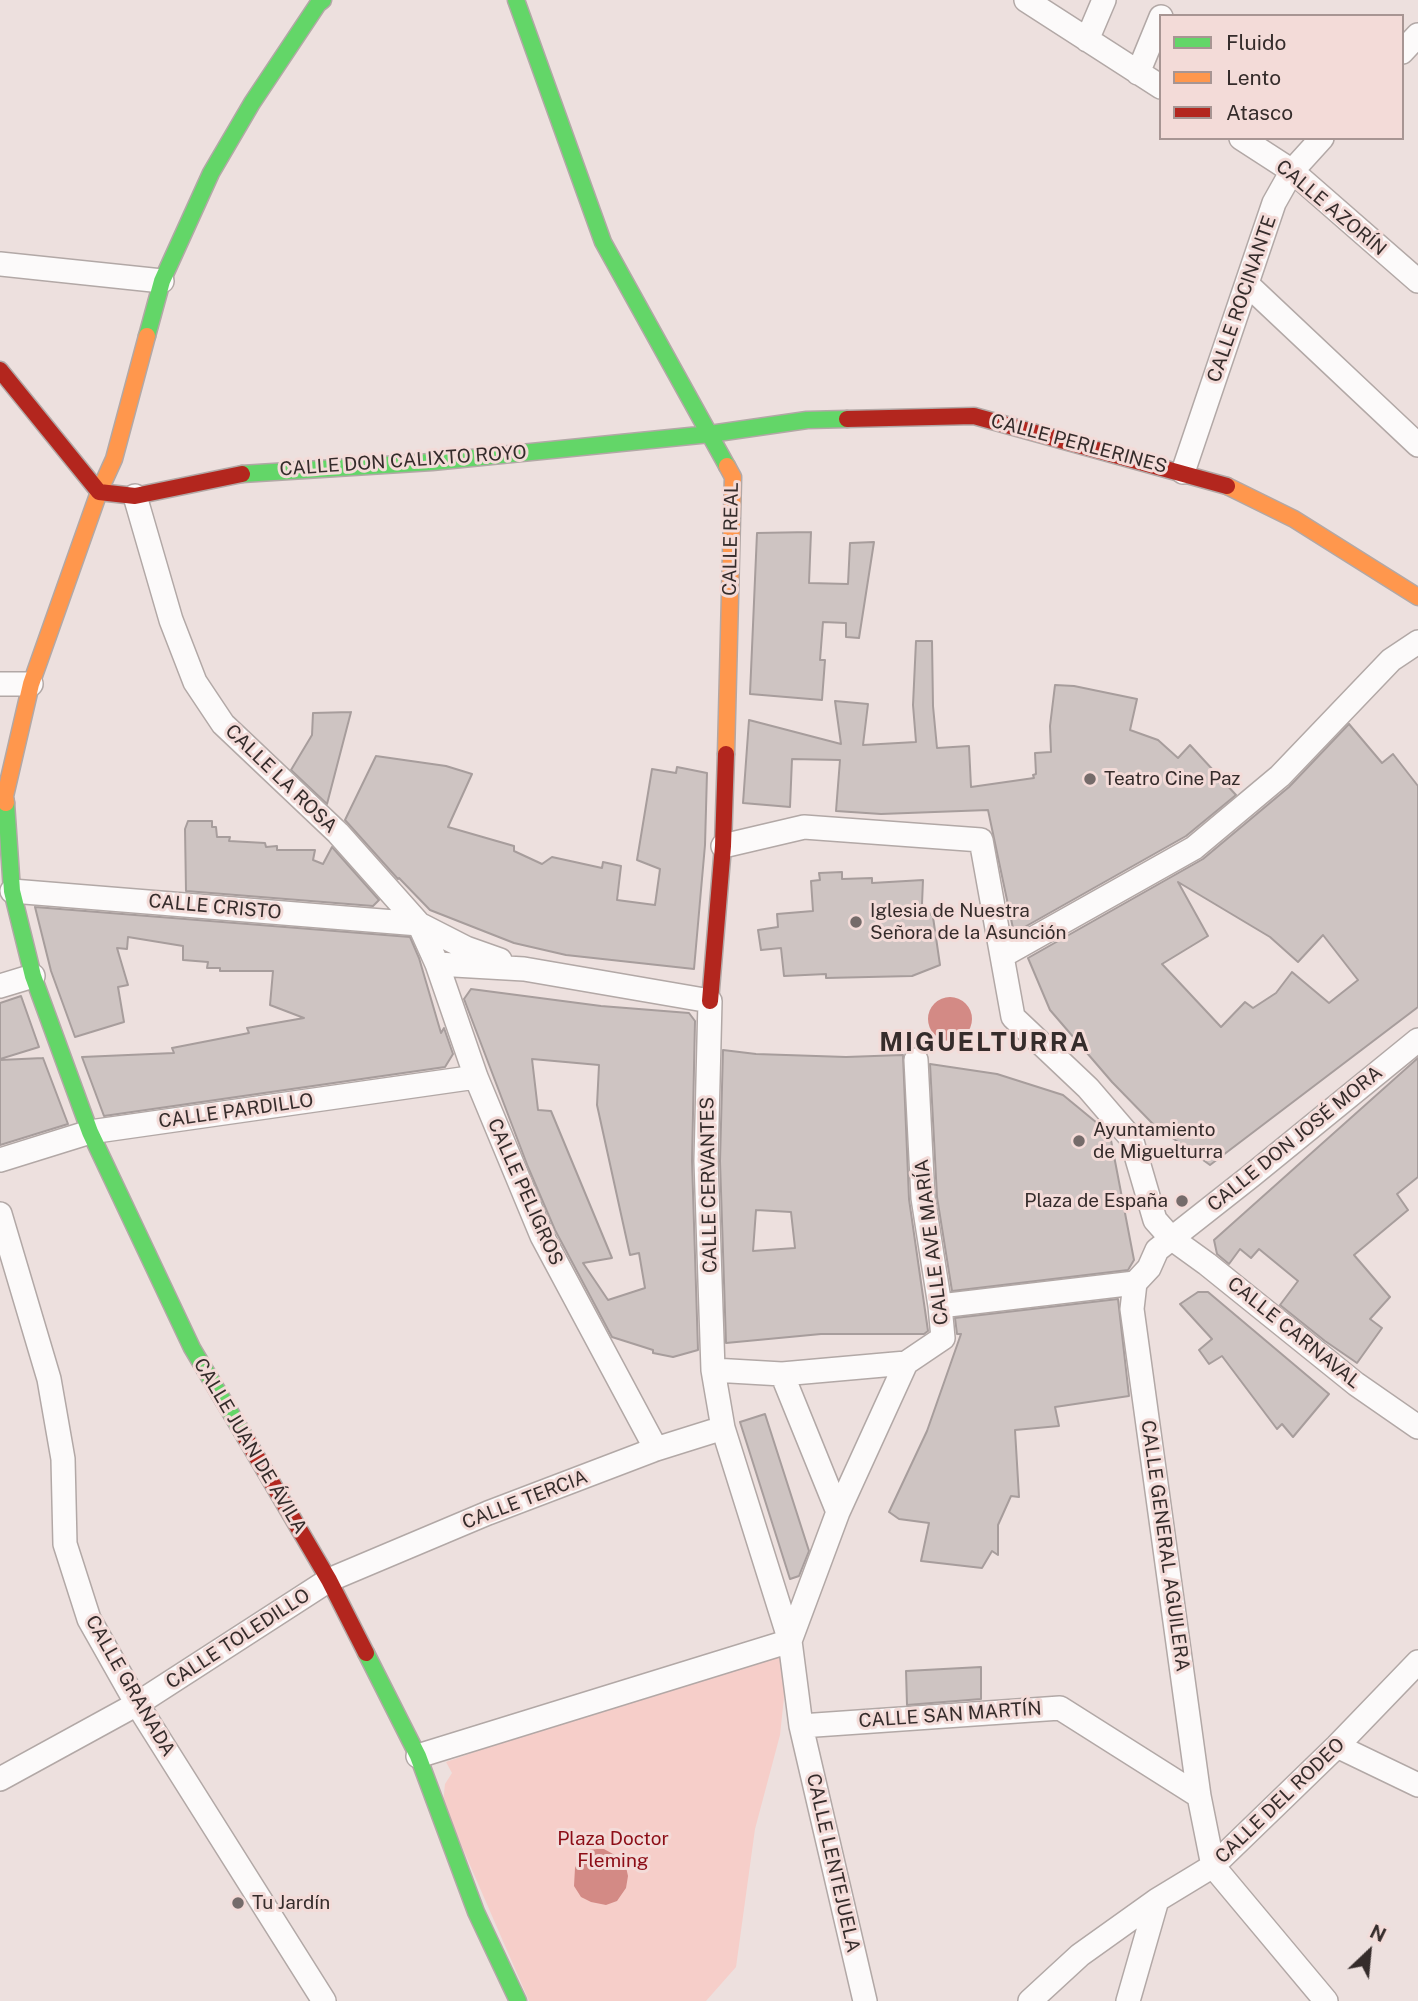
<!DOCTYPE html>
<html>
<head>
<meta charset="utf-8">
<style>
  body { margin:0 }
  #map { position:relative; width:1418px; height:2001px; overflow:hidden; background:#ede0de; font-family:"Public Sans",sans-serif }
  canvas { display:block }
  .legend { position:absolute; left:1159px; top:14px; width:245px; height:126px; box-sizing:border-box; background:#f3dbd8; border:2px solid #a79593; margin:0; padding:9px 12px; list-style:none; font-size:21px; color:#352c2b }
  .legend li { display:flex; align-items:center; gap:14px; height:35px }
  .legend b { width:35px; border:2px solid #a79593 }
  .north { position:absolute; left:1334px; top:1917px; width:70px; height:70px; -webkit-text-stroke:5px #f3dbd8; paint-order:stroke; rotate:26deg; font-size:19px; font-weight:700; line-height:28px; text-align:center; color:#352c2b }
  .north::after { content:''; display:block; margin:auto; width:24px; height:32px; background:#352c2b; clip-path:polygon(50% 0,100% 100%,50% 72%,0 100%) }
</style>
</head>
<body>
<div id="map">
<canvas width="1418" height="2001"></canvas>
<ul class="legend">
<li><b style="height:9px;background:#63d668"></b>Fluido</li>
<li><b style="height:9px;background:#ff974d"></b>Lento</li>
<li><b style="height:9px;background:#b3261e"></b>Atasco</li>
</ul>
<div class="north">N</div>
</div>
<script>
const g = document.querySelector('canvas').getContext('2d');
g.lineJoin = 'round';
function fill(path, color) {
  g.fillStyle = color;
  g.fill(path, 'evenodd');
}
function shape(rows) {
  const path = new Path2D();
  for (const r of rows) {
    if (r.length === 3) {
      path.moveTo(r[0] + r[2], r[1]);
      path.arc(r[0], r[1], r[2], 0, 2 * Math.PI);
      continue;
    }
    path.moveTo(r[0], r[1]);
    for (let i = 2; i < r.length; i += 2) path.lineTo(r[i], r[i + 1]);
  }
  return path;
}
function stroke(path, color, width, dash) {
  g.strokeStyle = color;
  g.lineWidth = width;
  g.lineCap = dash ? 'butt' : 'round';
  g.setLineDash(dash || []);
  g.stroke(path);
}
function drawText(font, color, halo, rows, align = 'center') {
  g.font = font + ' "Public Sans",sans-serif';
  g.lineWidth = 6;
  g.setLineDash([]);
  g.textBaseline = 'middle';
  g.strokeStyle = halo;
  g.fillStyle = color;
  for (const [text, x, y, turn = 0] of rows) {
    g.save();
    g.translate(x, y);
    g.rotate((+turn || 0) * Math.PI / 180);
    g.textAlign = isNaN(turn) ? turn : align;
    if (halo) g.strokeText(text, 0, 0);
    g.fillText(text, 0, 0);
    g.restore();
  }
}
fill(shape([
  [790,1641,780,1735,755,1829,736,1967,706,2001,529,2001,443,1803,445,1784,452,1773,446,1762]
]), '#f6cec9');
fill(shape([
  [950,1019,22],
  [597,1849,604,1849,622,1859,626,1867,628,1876,626,1888,617,1901,606,1905,591,1902,581,1897,574,1886,575,1868,581,1856,589,1850]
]), '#d38a85');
const building = shape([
  [811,532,809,583,848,584,850,543,874,542,859,638,846,637,846,623,823,622,820,660,825,660,822,700,750,694,757,533,811,532],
  [916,641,932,641,933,706,937,748,969,746,971,787,1034,778,1033,775,1036,774,1035,753,1051,752,1050,726,1055,685,1074,686,1137,699,1130,730,1158,740,1178,758,1190,745,1236,795,1186,836,1014,933,988,810,881,814,836,811,840,760,792,759,790,807,743,803,749,720,841,744,835,701,868,704,863,745,916,742,913,705,916,641],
  [351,712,327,804,291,770,312,735,313,713,351,712],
  [1349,724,1382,763,1393,754,1418,786,1418,1007,1210,1165,1153,1124,1112,1082,1050,1010,1028,958,1203,859,1289,787,1349,724],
  [1178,882,1270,937,1298,962,1323,935,1358,980,1329,1003,1292,972,1276,993,1253,1008,1245,1002,1221,1027,1162,964,1208,936,1178,882],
  [376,756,446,766,472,774,448,827,514,846,514,851,542,864,552,857,602,868,603,862,621,866,617,900,655,905,660,869,637,860,652,769,676,773,677,767,707,773,705,845,694,969,566,955,514,943,430,910,399,878,398,879,345,820,376,756],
  [188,821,212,821,212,827,216,827,217,837,230,837,229,841,265,843,266,847,277,846,277,850,315,850,313,860,323,864,332,847,379,900,373,906,186,891,185,829,188,821],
  [842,872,842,879,872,878,872,883,923,880,922,904,933,917,940,965,912,976,826,978,826,974,784,976,781,948,761,950,758,930,778,927,777,914,813,911,811,881,820,880,819,873,842,872],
  [35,907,410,937,419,958,441,1033,444,1028,453,1054,445,1067,104,1116,82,1057,174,1053,172,1048,249,1033,247,1028,304,1018,270,1005,273,971,220,971,220,968,207,968,208,962,183,960,183,946,128,937,127,949,117,948,128,985,118,987,124,1022,75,1037,51,971,35,907],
  [471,989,601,1006,689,1013,695,1021,692,1161,698,1350,673,1357,653,1353,653,1350,612,1337,555,1230,528,1167,464,999,471,989],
  [532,1059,599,1065,597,1105,630,1255,639,1253,645,1288,608,1300,583,1263,612,1258,551,1111,538,1110,532,1059],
  [21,996,39,1047,0,1059,0,1003,21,996],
  [723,1050,756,1054,846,1057,903,1055,909,1199,928,1331,924,1334,821,1334,726,1343,720,1161,723,1050],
  [756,1210,791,1212,795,1248,753,1251,756,1210],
  [43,1058,68,1124,0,1145,0,1060,43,1058],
  [1418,1058,1418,1177,1397,1194,1408,1210,1354,1255,1390,1297,1370,1319,1382,1328,1357,1363,1325,1341,1280,1305,1298,1281,1259,1249,1251,1258,1240,1249,1229,1264,1217,1254,1214,1240,1418,1058],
  [930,1064,997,1074,1063,1095,1108,1132,1110,1135,1134,1260,1128,1270,952,1291,937,1197,930,1064],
  [1198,1292,1208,1292,1329,1394,1293,1437,1282,1424,1277,1429,1222,1356,1209,1364,1199,1350,1212,1339,1180,1304,1198,1292],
  [1118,1299,1129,1396,1055,1407,1059,1426,1015,1430,1019,1497,1011,1496,998,1525,998,1555,992,1551,982,1568,921,1561,929,1523,899,1519,889,1512,927,1431,961,1334,957,1334,955,1318,1118,1299],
  [765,1414,809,1551,799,1576,790,1579,740,1422,765,1414],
  [981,1667,981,1699,907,1705,906,1671,981,1667]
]);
fill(building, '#cec4c2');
stroke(building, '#a79d9c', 2);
const street = shape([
  [1026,0,1161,87],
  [1087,40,1104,0],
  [1402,52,1418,35],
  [1138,73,1161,17],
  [1241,138,1292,171,1418,281],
  [0,264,162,281],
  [1247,284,1418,445],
  [1183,472,1274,203,1292,171,1322,138],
  [135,496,171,620,195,682,223,724,338,833,419,924,437,964,476,1077,542,1236,656,1449],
  [0,684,31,684],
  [723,846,804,827,981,840,1013,1017,1088,1088,1131,1138,1155,1220,1171,1238,1207,1264,1356,1384,1418,1427],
  [12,891,419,924,466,948,500,960],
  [1002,956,1194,848,1280,776,1391,660,1418,642],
  [437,964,524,969,710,1001,706,1161,713,1370,723,1428,790,1641,801,1726,865,2001],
  [0,986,33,976],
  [0,1160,90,1132,476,1077],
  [0,1214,49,1379,63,1459,65,1544,89,1619,137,1704,324,2001],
  [940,1306,1135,1283],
  [713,1370,782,1374,906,1363,943,1338,940,1306,923,1198,916,1060],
  [782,1374,838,1512],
  [801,1726,1060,1708,1199,1796],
  [1337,1746,1418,1785],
  [418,1756,790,1641,838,1512,906,1363],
  [0,1779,137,1704,329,1580,488,1513,656,1449,723,1428],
  [1030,2001,1080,1955,1157,1900,1213,1866,1337,1746,1418,1662],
  [1128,2001,1157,1900],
  [1326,2001,1213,1866,1199,1796,1132,1309,1135,1283,1149,1268,1157,1250,1251,1176,1418,1040]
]);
const fast = shape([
  [516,0,603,242,727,466],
  [147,336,162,281,211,173,252,103,318,4,323,0],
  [242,474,432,462,710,434,807,420,847,419],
  [6,803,12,891,33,976,90,1132,192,1348,245,1437],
  [366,1653,418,1756,476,1912,518,2001]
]);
const slow = shape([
  [1227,486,1294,519,1418,597],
  [726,754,733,477,727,466],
  [6,803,5,796,31,684,99,492,114,459,147,336]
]);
const jam = shape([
  [0,370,99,492,135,496,242,474],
  [847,419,974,416,1227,486],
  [710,1001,723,846,726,754],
  [245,1437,329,1580,366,1653]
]);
stroke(street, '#b2a8a6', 26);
stroke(fast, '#b2a8a6', 19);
stroke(slow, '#b2a8a6', 19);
stroke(jam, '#b2a8a6', 19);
stroke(street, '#fcfafa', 23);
stroke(fast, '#63d668', 16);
stroke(slow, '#ff974d', 16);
stroke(jam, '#b3261e', 16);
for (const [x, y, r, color] of [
  [1090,779,7,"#756b6a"],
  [856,922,7,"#756b6a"],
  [1079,1141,7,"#756b6a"],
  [1182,1201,7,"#756b6a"],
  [238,1903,7,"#756b6a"]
]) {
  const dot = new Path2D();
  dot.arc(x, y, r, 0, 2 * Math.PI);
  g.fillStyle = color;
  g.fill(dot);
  stroke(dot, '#f3dbd8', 2.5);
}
drawText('19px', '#352c2b', '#f3dbd8', [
  ["CALLE AZORÍN",1331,208,40],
  ["CALLE ROCINANTE",1242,299,-71],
  ["CALLE PERLERINES",1079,444,15],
  ["CALLE DON CALIXTO ROYO",403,461,-4],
  ["CALLE REAL",731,539,-89],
  ["CALLE LA ROSA",281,779,44],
  ["CALLE CRISTO",215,907,5],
  ["CALLE PARDILLO",236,1111,-8],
  ["CALLE DON JOSÉ MORA",1295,1139,-39],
  ["CALLE CERVANTES",709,1185,-91],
  ["CALLE PELIGROS",525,1192,66],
  ["CALLE AVE MARÍA",932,1242,-97],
  ["CALLE CARNAVAL",1294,1333,39],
  ["CALLE JUAN DE ÁVILA",250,1446,59],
  ["CALLE TERCIA",525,1500,-21],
  ["CALLE GENERAL AGUILERA",1165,1546,82],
  ["CALLE TOLEDILLO",238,1639,-33],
  ["CALLE GRANADA",130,1686,60],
  ["CALLE SAN MARTÍN",950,1715,-4],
  ["CALLE DEL RODEO",1280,1801,-44],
  ["CALLE LENTEJUELA",833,1863,77]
]);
drawText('19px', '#352c2b', '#f3dbd8', [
  ["Teatro Cine Paz",1104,779],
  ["Iglesia de Nuestra",870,911],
  ["Señora de la Asunción",870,933],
  ["Ayuntamiento",1093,1130],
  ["de Miguelturra",1093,1152],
  ["Plaza de España",1168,1201,"right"],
  ["Tu Jardín",252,1903]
], 'left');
drawText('19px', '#8c0d16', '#f3dbd8', [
  ["Plaza Doctor",613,1839],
  ["Fleming",613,1861]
]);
g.letterSpacing = '2px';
drawText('bold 26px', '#352c2b', '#f3dbd8', [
  ["MIGUELTURRA",985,1043]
]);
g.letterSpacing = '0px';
</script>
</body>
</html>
